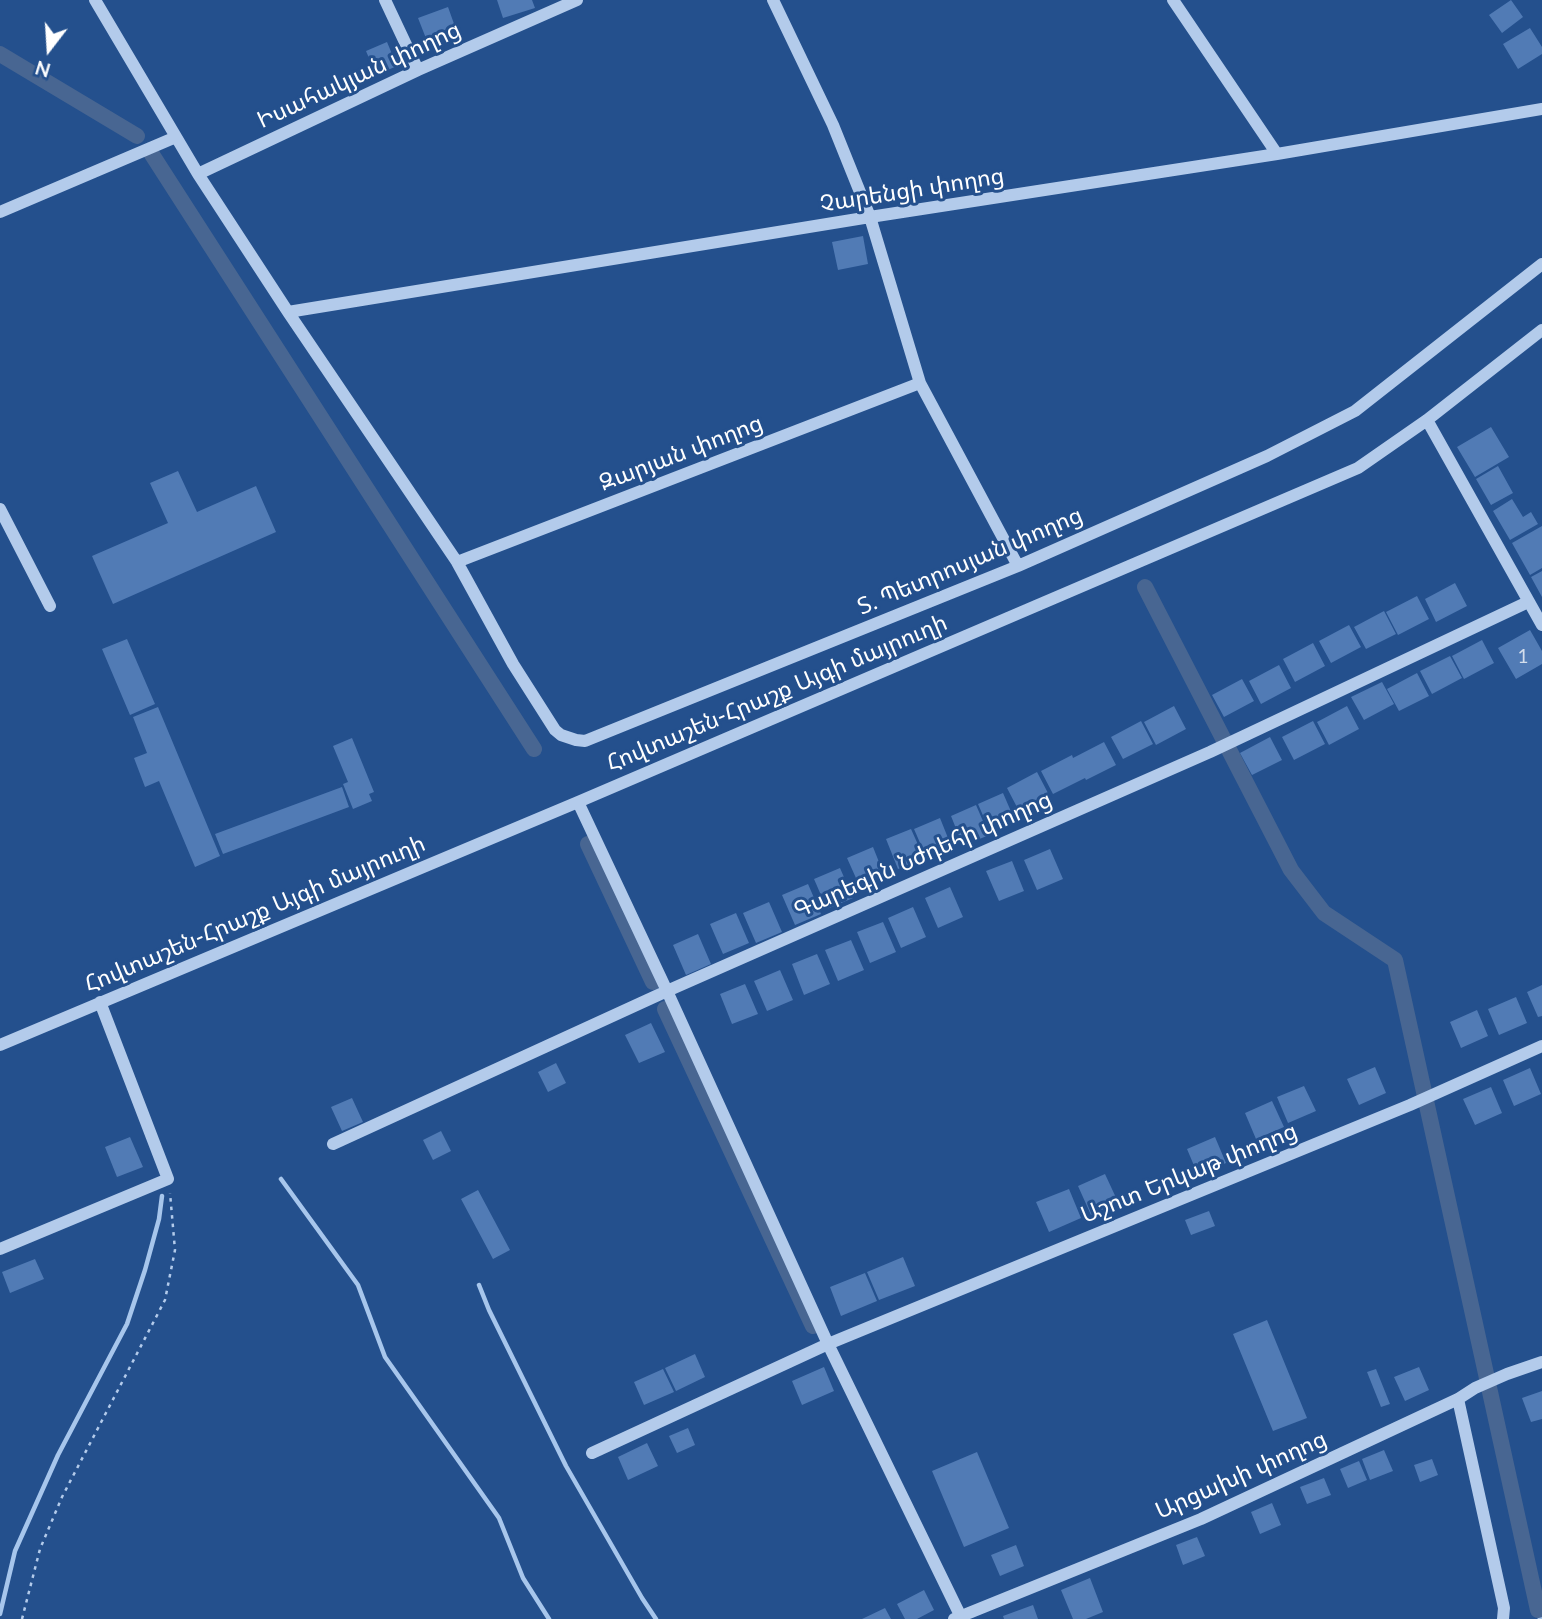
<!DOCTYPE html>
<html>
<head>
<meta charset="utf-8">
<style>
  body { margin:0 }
  #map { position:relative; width:1542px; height:1619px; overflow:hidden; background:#24508d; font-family:Lato,sans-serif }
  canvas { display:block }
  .north { position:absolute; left:14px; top:14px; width:70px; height:70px; -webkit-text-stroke:5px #24508d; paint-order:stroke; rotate:197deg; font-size:19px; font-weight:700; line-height:28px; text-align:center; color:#fff }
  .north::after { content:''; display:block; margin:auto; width:24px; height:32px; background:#fff; clip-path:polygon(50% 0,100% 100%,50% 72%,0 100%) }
</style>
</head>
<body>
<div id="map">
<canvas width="1542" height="1619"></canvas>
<div class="north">N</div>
</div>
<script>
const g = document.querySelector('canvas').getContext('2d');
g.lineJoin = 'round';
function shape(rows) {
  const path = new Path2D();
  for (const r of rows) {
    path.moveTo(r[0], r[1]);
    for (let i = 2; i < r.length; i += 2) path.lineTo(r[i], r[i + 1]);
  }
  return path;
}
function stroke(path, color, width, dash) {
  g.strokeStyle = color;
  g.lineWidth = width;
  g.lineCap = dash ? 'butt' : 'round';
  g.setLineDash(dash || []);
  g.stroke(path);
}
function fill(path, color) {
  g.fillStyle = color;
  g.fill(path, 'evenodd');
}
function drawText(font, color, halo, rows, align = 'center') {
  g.font = font + ' Lato,"Noto Sans Armenian",sans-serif';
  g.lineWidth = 6;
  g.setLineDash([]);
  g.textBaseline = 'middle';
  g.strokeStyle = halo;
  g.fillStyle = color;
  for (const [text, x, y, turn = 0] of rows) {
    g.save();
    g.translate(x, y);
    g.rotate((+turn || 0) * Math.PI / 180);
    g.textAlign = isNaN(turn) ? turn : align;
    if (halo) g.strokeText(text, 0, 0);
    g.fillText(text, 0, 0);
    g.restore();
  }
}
stroke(shape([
  [281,1179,358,1285,385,1357,499,1518,523,1578,549,1619],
  [479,1285,489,1310,566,1466,642,1598,656,1619],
  [0,1614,15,1551,58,1455,127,1324,145,1270,159,1219,162,1196],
  [1540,1619,1538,1610,1542,1609]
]), '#a7c6ec', 4.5);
stroke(shape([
  [0,54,137,136],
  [151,153,534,749],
  [1145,587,1291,870,1324,913,1395,960,1538,1610],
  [588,844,653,982],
  [665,1009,813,1326]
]), '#486692', 16);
fill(shape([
  [497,0,532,0,535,8,503,18],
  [1511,0,1523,17,1502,33,1489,15],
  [448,7,458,35,429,46,418,18],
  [1530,28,1542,47,1542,54,1518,69,1503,44],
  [387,42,397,66,376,75,366,51],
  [863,236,868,264,838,270,832,242],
  [1491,427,1509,457,1475,477,1457,447],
  [1498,466,1513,493,1491,505,1476,479],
  [178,471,197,512,256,486,276,532,113,604,92,556,168,523,150,483],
  [1512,499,1523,517,1531,512,1538,524,1510,540,1493,511],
  [1542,526,1542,568,1530,575,1512,543],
  [1542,571,1542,597,1531,577],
  [1455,583,1467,606,1436,622,1425,599],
  [1417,596,1429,619,1398,635,1386,612],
  [1384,611,1396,634,1366,649,1354,627],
  [1349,625,1361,647,1331,663,1319,641],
  [1530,630,1542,651,1542,664,1516,679,1498,648],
  [127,639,155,704,130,715,102,649],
  [1482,640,1494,663,1464,679,1452,656],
  [1313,643,1325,666,1295,682,1283,659],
  [1450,656,1462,678,1432,694,1420,671],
  [1279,665,1291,688,1261,704,1249,681],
  [1417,673,1429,696,1399,711,1387,689],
  [1242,679,1254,701,1224,717,1212,695],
  [1382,682,1394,704,1364,720,1351,697],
  [1174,706,1186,729,1156,745,1144,722],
  [1347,706,1359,729,1329,745,1317,722],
  [158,707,220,856,195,867,159,781,145,787,134,758,147,753,133,717],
  [1141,721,1153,744,1123,759,1111,737],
  [1313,721,1325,744,1294,760,1282,737],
  [1270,737,1282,760,1252,775,1240,753],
  [352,738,374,792,369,794,372,801,353,809,343,784,348,782,333,746],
  [1104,742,1116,765,1086,780,1085,778,1053,794,1041,771,1072,755,1073,758],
  [1037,772,1049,795,1019,811,1007,788],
  [342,787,349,807,223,854,215,834],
  [1003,793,1016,823,991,834,978,804],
  [976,805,989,835,963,846,951,816],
  [940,818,952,848,927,859,914,829],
  [911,829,924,858,898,869,886,839],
  [873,847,885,877,860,887,847,858],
  [1050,849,1063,879,1037,890,1024,860],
  [1012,861,1024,891,999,901,986,871],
  [840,868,853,898,827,909,814,879],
  [808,884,821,914,795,925,782,895],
  [950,887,963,917,938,928,925,898],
  [769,902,782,932,756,943,743,913],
  [913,907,926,937,901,948,888,918],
  [736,913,749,943,723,954,710,924],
  [883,922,896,952,870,963,857,932],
  [698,934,711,964,686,975,673,945],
  [851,940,864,970,838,981,825,950],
  [817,954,830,984,804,995,792,964],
  [780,970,793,1000,767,1011,754,981],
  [745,984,758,1014,732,1024,720,994],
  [1542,985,1542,1016,1538,1017,1527,992],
  [1516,997,1527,1023,1499,1035,1488,1009],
  [1477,1010,1488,1036,1461,1048,1450,1022],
  [651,1023,665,1052,639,1063,625,1035],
  [556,1063,566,1083,548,1092,538,1072],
  [1375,1067,1386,1093,1359,1105,1347,1079],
  [1530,1068,1541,1094,1514,1106,1503,1080],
  [1304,1086,1316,1111,1288,1123,1277,1097],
  [1491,1087,1502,1113,1475,1125,1463,1099],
  [352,1098,363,1122,342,1131,331,1107],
  [1272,1101,1284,1127,1256,1139,1245,1113],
  [441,1131,451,1151,433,1160,423,1140],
  [130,1137,143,1167,117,1177,105,1147],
  [1215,1137,1226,1163,1198,1175,1187,1149],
  [1105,1174,1118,1202,1091,1215,1078,1186],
  [1069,1189,1081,1218,1049,1232,1036,1202],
  [478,1190,510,1250,493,1259,461,1199],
  [1209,1211,1215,1226,1191,1235,1185,1220],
  [903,1257,915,1286,879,1300,867,1272],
  [35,1259,44,1279,10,1293,2,1272],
  [865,1273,877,1301,841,1316,830,1287],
  [1267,1320,1307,1418,1273,1431,1233,1334],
  [695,1354,705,1377,676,1391,665,1368],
  [824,1367,834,1391,802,1405,792,1381],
  [1419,1367,1429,1390,1405,1401,1394,1377],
  [663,1369,674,1392,644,1405,634,1382],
  [1376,1369,1390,1404,1381,1407,1367,1372],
  [1542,1391,1542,1419,1531,1422,1522,1398],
  [688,1428,695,1445,677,1453,669,1436],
  [647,1443,658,1466,628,1480,618,1457],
  [1384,1450,1393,1471,1370,1480,1362,1459],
  [977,1452,1009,1528,964,1547,932,1471],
  [1432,1459,1438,1475,1420,1482,1414,1465],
  [1359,1461,1367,1480,1348,1488,1340,1469],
  [1324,1478,1331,1495,1307,1504,1300,1487],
  [1272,1503,1281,1525,1260,1534,1251,1512],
  [1197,1537,1205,1556,1183,1565,1176,1545],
  [1016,1545,1024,1566,1000,1576,991,1555],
  [1090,1578,1103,1612,1086,1619,1073,1619,1061,1590],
  [924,1590,934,1610,917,1619,905,1619,897,1604],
  [1033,1605,1038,1619,1004,1619,1003,1616],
  [885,1608,891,1619,862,1619]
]), '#517bb5');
stroke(shape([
  [22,1619,40,1549,62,1497,165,1300,175,1250,170,1193]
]), '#b3cbeb', 2.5, [3.5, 5]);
stroke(shape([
  [95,0,198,174,288,312,457,562,513,664,555,730,561,735,576,740,585,741,1018,566,1267,456,1355,411,1542,264],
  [385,0,418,70],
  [773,0,833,125,870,217,920,383,1018,566],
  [1173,0,1277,154],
  [198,174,418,70,577,0],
  [0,212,176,137],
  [288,312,870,217,1277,154,1542,109],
  [1427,420,1542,625],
  [0,509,50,606],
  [457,562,920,383],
  [578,802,667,991,828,1344,960,1615],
  [0,1045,578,802,1358,468,1427,420,1542,330],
  [333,1144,667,991,1210,752,1528,602],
  [0,1249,168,1179,100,1002],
  [1458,1399,1504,1608,1503,1619],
  [592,1453,828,1344,1410,1105,1542,1046],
  [954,1619,1201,1519,1458,1399,1475,1388,1507,1374,1542,1362]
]), '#b3cbeb', 12);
drawText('19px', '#d4deec', null, [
  ["1",1523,657]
]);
drawText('23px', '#fff', '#24508d', [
  ["Իսահակյան փողոց",359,75,-25],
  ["Չարենցի փողոց",912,190,-9],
  ["Զարյան փողոց",681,453,-21],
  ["Տ. Պետրոսյան փողոց",970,561,-23],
  ["Հովտաշեն-Հրաշք Այգի մայրուղի",777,693,-23],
  ["Գարեգին Նժդեհի փողոց",923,855,-24],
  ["Հովտաշեն-Հրաշք Այգի մայրուղի",255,914,-23],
  ["Աշոտ Երկաթ փողոց",1189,1173,-22],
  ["Արցախի փողոց",1241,1475,-24]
]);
</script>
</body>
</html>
